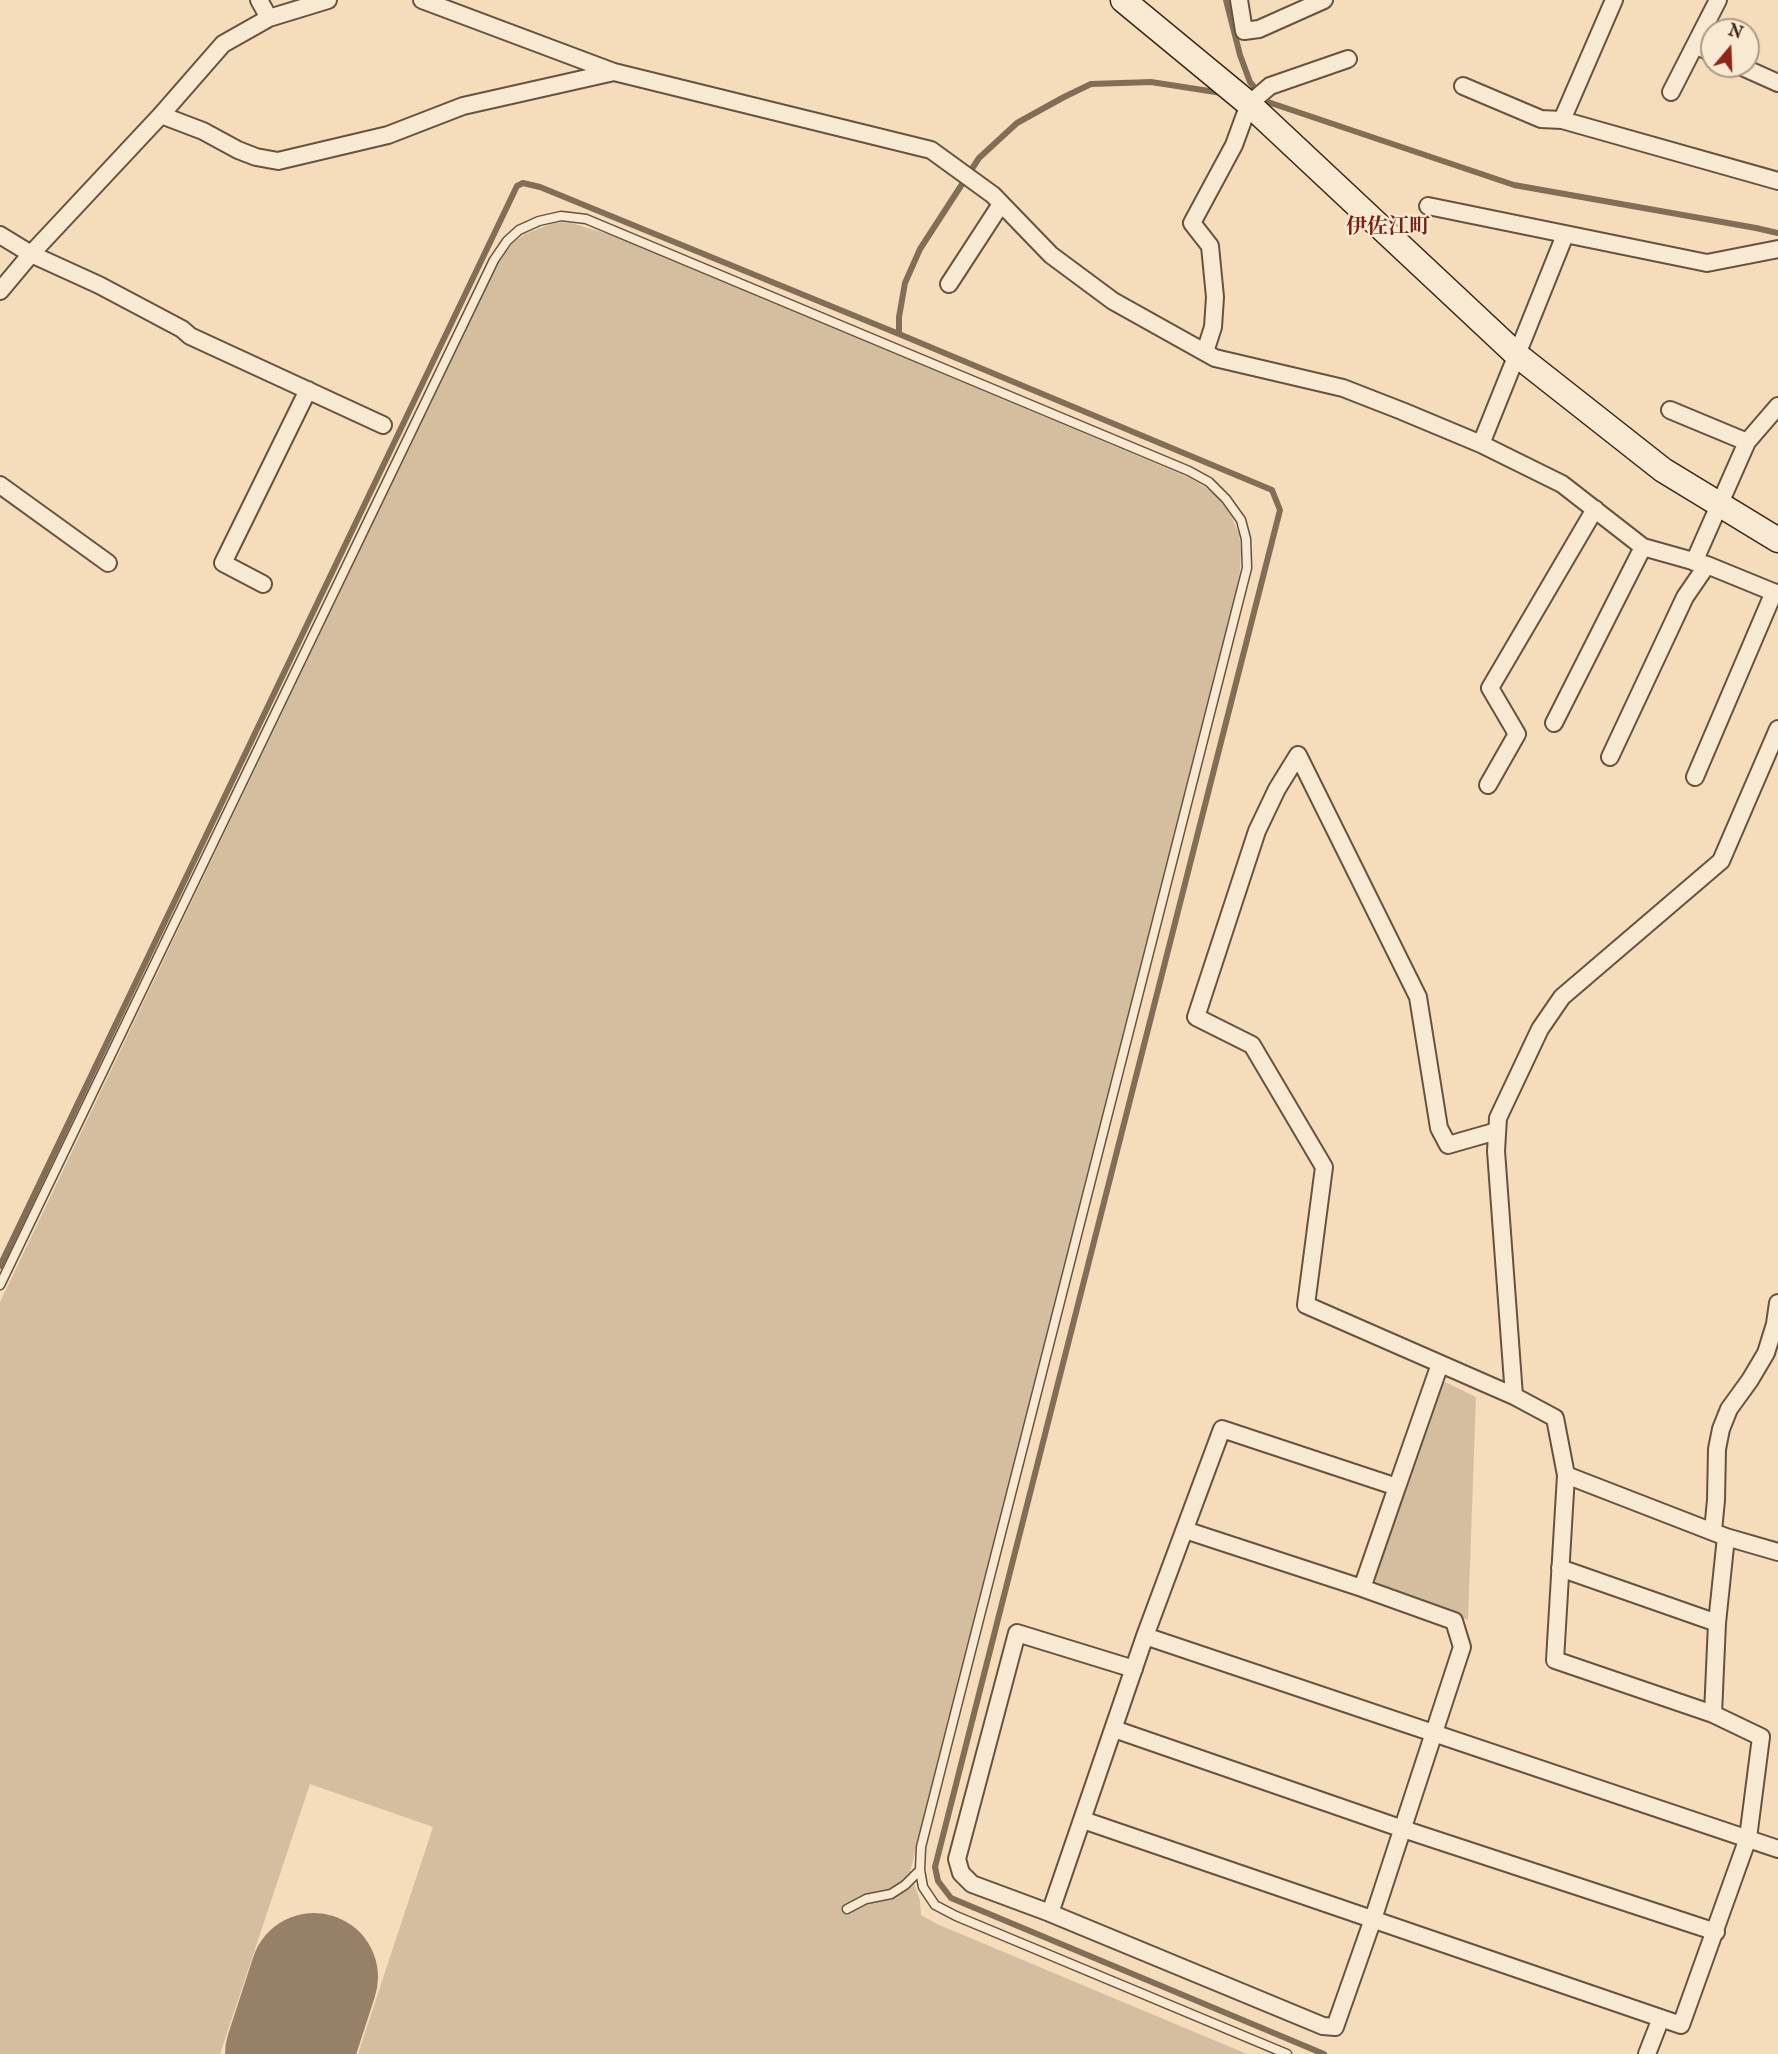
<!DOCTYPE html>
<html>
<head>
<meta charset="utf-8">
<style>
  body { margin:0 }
  #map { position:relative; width:1778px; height:2054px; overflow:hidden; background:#f5ddbb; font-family:"IM FELL English",serif }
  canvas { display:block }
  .north { position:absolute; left:1700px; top:18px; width:60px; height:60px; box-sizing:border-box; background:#f8e9d3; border:2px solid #ab9b87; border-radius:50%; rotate:19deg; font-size:16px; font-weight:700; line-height:24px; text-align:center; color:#372514 }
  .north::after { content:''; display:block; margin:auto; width:21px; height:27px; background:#8f2418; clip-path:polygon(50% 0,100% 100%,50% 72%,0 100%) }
</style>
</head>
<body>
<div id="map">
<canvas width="1778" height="2054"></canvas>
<div class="north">N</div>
</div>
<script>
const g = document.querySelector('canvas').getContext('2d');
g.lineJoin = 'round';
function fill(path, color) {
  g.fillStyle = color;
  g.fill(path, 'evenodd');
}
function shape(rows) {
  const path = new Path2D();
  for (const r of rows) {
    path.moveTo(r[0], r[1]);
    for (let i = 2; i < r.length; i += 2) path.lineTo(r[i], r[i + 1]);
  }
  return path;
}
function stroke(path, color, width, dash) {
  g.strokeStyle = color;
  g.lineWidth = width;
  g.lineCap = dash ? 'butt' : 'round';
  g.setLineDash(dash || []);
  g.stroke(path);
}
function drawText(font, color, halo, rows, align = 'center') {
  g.font = font + ' "IM FELL English","Noto Serif JP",serif';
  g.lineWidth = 5;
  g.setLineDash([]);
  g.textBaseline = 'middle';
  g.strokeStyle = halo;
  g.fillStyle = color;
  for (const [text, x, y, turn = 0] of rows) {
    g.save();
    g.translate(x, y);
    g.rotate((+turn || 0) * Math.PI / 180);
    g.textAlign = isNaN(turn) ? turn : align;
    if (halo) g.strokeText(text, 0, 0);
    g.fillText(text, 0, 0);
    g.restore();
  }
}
fill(shape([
  [556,222,571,223,615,236,1190,478,1205,487,1219,499,1231,516,1239,534,1241,551,1240,571,1234,601,910,1872,920,1901,921,1915,937,1924,1247,2054,358,2054,433,1827,310,1784,220,2054,0,2054,0,1302,498,262,513,243,525,234],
  [1443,1381,1476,1397,1468,1620,1373,1584]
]), '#d5be9f');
stroke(shape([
  [1226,0,1240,55,1250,82,1259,93],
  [1259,99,1514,185,1756,228,1778,233],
  [899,334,899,317,905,283,920,249,979,158,1017,123,1064,97,1091,84,1151,82,1222,93],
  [0,1266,517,186,523,183,540,187,899,334,1272,490,1280,510,935,1867,938,1881,951,1898,1324,2054]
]), '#826e56', 6);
stroke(shape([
  [289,2054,314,1977]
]), '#968168', 128);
const lane = shape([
  [0,1285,494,260,507,241,519,230,539,221,561,216,586,219,1189,471,1209,482,1226,499,1241,520,1246,539,1247,568,921,1847,920,1870,923,1887,935,1905,956,1916,1287,2054],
  [847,1909,866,1899,891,1894,905,1885,920,1870]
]);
const street = shape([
  [259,0,269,18],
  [422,0,614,72,931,150,993,195,1051,255,1113,301,1215,358,1343,388,1402,411,1481,444,1562,484,1643,547,1707,565,1778,594],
  [1239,0,1244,31,1259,29,1324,0],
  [1614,0,1562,120,1778,181],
  [1712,53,1695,45,1718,0],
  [1740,66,1778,83],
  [1463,86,1541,119,1562,120],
  [1671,92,1695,45],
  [161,115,203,131,238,150,256,157,278,161,388,135,463,106,614,72],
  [1428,206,1707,263,1778,249],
  [0,235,31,254,99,285,182,329,190,336,383,425],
  [949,284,1001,204],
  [0,291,31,254,161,115,223,44,269,18,328,0],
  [1205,352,1213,327,1215,297,1210,246,1192,223,1234,145,1249,104,1270,86,1348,59],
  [1670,410,1747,442],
  [1481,444,1565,235],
  [0,485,108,563],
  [1694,562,1747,442,1778,406],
  [263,584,223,563,308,390],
  [1554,723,1643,547],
  [1298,755,1418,997,1439,1128,1448,1145,1497,1131],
  [1610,757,1685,597,1707,565],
  [1695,777,1774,592],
  [1488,785,1517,734,1490,688,1595,509],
  [1514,1396,1496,1151,1498,1118,1540,1029,1562,997,1721,861,1778,729],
  [1566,1475,1726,1537,1778,1552],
  [1713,1531,1716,1500,1717,1449,1721,1429,1729,1409,1750,1380,1766,1353,1775,1324,1778,1303],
  [1560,1568,1717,1623],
  [1362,1588,1397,1487],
  [1145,1636,1778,1849],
  [1134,1669,1017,1633,957,1859,961,1873,972,1884,1050,1913,1323,2026,1335,2027,1373,1919,1462,1647,1454,1621,1362,1588,1185,1530],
  [1713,1714,1717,1623,1726,1537],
  [1114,1729,1403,1829,1716,1932],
  [1083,1820,1681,2025,1748,1838,1761,1737,1713,1714,1555,1660,1566,1475,1555,1418,1514,1396,1306,1305,1324,1167,1252,1045,1196,1017,1257,831,1277,789,1298,755],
  [1050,1913,1145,1636,1222,1429,1397,1487,1440,1364],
  [1647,2054,1661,2018]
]);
const secondary = shape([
  [1123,0,1249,104,1517,355,1663,470,1778,540]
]);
stroke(lane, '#66533e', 11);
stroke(street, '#66533e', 20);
stroke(secondary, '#372514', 27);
stroke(lane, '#f8e9d3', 8);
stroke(street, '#f8e9d3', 16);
stroke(secondary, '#f8e9d3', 24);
drawText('bold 21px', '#7a1f14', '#f8e9d3', [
  ["伊佐江町",1388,229]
]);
</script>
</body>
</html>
